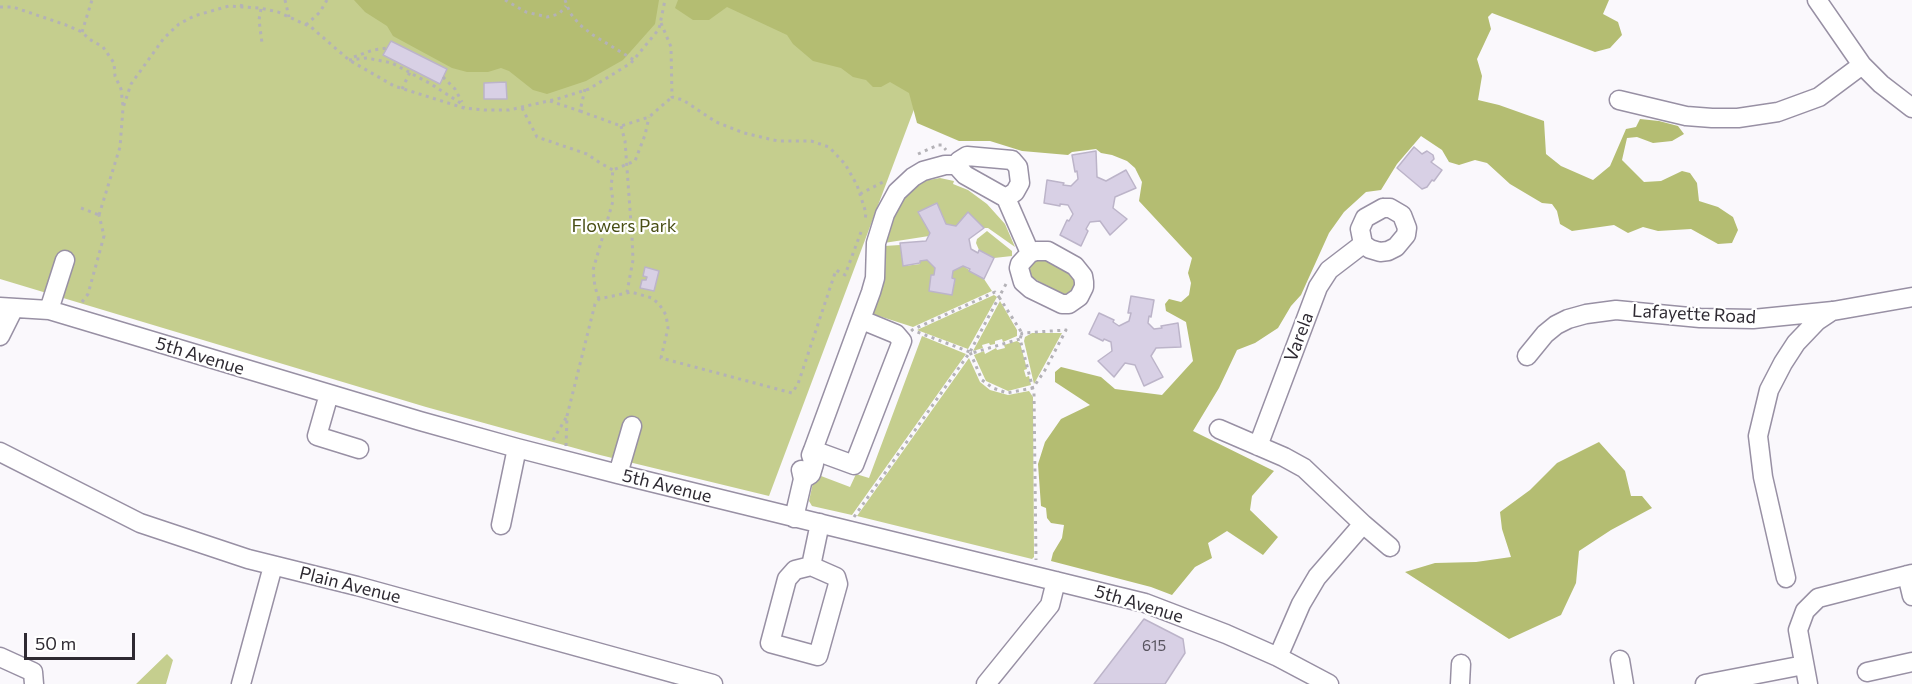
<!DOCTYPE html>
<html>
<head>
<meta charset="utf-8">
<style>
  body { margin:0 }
  #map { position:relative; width:1912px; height:684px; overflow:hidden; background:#faf8fc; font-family:Commissioner,sans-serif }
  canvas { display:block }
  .scale { position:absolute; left:24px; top:633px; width:111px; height:27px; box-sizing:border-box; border:3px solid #2e2a32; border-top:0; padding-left:8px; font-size:18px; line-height:21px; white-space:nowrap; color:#2e2a32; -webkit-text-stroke:4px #fff; paint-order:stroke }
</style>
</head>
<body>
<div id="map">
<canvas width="1912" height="684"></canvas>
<div class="scale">50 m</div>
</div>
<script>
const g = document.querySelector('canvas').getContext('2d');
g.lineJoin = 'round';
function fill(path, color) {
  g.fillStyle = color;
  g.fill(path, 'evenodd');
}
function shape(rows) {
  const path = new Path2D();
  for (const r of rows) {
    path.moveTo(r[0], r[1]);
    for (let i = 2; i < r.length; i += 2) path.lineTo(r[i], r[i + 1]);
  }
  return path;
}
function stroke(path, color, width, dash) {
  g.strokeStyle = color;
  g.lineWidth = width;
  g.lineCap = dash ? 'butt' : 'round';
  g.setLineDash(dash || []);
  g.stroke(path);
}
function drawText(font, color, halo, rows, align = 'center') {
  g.font = font + ' Commissioner,sans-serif';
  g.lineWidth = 4.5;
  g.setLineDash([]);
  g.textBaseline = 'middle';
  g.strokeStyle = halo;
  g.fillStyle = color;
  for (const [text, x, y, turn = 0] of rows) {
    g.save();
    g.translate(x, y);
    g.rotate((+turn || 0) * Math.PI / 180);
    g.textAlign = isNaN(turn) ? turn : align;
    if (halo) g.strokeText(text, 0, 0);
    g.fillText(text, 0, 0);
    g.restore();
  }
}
fill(shape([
  [0,0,955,0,769,496,600,455,426,407,0,279],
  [940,178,954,181,953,184,968,190,987,204,1005,224,1015,247,988,228,984,228,968,212,956,226,946,224,936,203,919,212,930,233,929,236,884,243,897,203,918,182],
  [987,231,1012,251,1012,256,994,258,979,250,976,243,977,239],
  [900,245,904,266,920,264,920,261,927,260,935,268,934,275,931,275,929,291,952,295,955,279,952,278,953,271,963,266,984,279,992,291,913,327,879,316,878,319,874,314,874,310,884,246],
  [1043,258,1070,271,1076,283,1072,291,1066,294,1060,294,1030,276,1028,266,1030,262],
  [994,295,997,297,968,349,917,330],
  [1000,301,1017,330,1017,336,1003,342,1002,339,995,341,995,344,990,345,989,343,982,345,983,348,973,351],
  [1032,333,1062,333,1034,384,1024,341,1025,337],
  [922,336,966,354,852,515,812,506,809,501,816,469,822,464,824,466,821,476,850,487,856,474,869,478],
  [1017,341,1020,343,1027,369,1024,370,1026,377,1029,376,1031,385,1008,391,986,381,974,355,984,351,985,354,996,348,997,350,1005,348,1004,345],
  [969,358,980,382,990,390,1008,395,1029,391,1033,397,1034,557,1032,559,857,516],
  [167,654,173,660,166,684,136,684]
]), '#c5ce8e');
fill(shape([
  [354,0,659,0,655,24,623,60,586,81,547,94,533,90,509,71,501,68,488,72,467,72,452,68,393,36,387,26,365,12],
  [678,0,1609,0,1603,14,1618,22,1622,35,1610,48,1595,52,1492,13,1488,17,1491,29,1477,59,1482,76,1478,100,1499,105,1544,121,1546,154,1561,166,1593,180,1610,166,1626,129,1636,127,1640,119,1659,121,1678,126,1684,134,1672,141,1653,143,1637,137,1627,138,1622,160,1644,182,1661,181,1682,171,1690,173,1697,183,1699,201,1718,207,1733,217,1738,230,1732,243,1718,244,1691,229,1658,231,1643,227,1628,233,1614,225,1572,231,1560,224,1557,211,1552,204,1542,203,1510,184,1487,163,1475,160,1459,165,1449,162,1442,150,1421,136,1397,164,1381,190,1366,192,1344,212,1329,233,1301,295,1291,306,1278,328,1255,343,1237,350,1219,388,1193,431,1274,471,1252,496,1250,510,1278,537,1263,555,1227,531,1208,543,1212,558,1195,567,1172,595,1151,587,1051,561,1053,553,1062,538,1064,525,1051,523,1047,518,1046,508,1041,506,1038,464,1045,442,1061,419,1090,405,1055,382,1055,372,1061,367,1101,377,1115,389,1162,395,1193,361,1186,322,1166,311,1165,304,1169,299,1181,302,1189,295,1191,283,1188,273,1192,258,1139,201,1142,182,1135,168,1127,161,1112,155,1101,153,1096,149,1072,152,1068,155,1022,151,990,141,959,141,917,123,909,93,890,82,881,87,873,87,866,80,853,77,841,68,813,61,793,44,787,35,727,7,709,20,693,20,675,8],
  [1599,442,1625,471,1631,496,1642,496,1652,508,1611,530,1579,551,1576,583,1561,615,1509,639,1405,572,1435,563,1476,562,1511,557,1502,529,1500,512,1530,490,1557,463]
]), '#b4bd72');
const building = shape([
  [391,41,447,69,440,84,383,55,391,41],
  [506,82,507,99,484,99,484,83,506,82],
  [1414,147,1422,154,1427,151,1433,155,1434,159,1431,162,1442,170,1434,181,1432,180,1427,187,1422,189,1397,168,1414,147],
  [1096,151,1097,177,1106,181,1126,170,1136,188,1115,197,1113,208,1127,219,1110,235,1100,221,1090,222,1086,229,1088,231,1081,246,1060,235,1067,220,1069,221,1073,214,1068,205,1060,204,1060,206,1044,203,1047,180,1064,183,1063,185,1071,186,1078,179,1077,171,1075,172,1072,155,1096,151],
  [937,203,946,224,956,226,968,212,984,228,969,239,971,249,978,253,979,250,994,258,984,279,969,271,970,269,963,266,953,271,952,278,955,279,952,295,929,291,931,275,934,275,935,268,927,260,920,261,920,263,903,266,900,243,926,241,930,233,918,212,937,203],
  [645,267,659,271,654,291,640,288,642,280,646,280,647,277,643,276,645,267],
  [1131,296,1154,300,1151,317,1149,316,1148,323,1154,329,1162,328,1161,326,1178,323,1181,347,1156,348,1151,356,1163,377,1144,386,1135,365,1125,363,1114,377,1098,361,1112,351,1111,342,1104,339,1103,341,1089,334,1099,313,1114,320,1113,322,1119,326,1129,321,1131,313,1128,313,1131,296],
  [1144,619,1183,639,1185,653,1165,684,1094,684,1144,619]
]);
fill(building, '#d8d0e5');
stroke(building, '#bcb4c9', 1.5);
const minor = shape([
  [1817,0,1862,65,1881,84,1912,108],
  [1619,100,1686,116,1712,118,1738,118,1778,112,1819,97,1862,65],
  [1006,198,1030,253,1020,264,1019,268,1023,282,1031,289,1062,304,1069,304,1079,297,1084,287,1084,282,1083,276,1075,266,1048,251,1036,251,1030,253],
  [1383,208,1390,208,1402,215,1407,228,1406,235,1396,247,1388,251,1380,252,1370,249,1363,244,1360,229,1365,218,1383,208],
  [0,307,49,310,420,421,517,448,618,474,1145,603,1226,634,1278,657,1329,684],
  [49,310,65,260],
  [0,336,14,308],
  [1527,356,1545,334,1556,325,1568,319,1586,314,1616,310,1700,318,1753,319,1833,311,1912,297],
  [329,394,317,436,359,449],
  [1219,429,1284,457,1304,468,1363,524,1317,577,1301,604,1278,657],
  [1258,446,1318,287,1329,270,1363,244],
  [813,450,854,465,902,341,896,334,862,320],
  [0,452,140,523,248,559,357,586,713,684],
  [618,474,632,426],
  [803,479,811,474,814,464,811,455,813,450,871,292,875,278,876,243,885,214,897,192,913,177,923,171,945,165,956,165,965,175,1006,198,1015,192,1020,183,1018,167,1012,160,967,156,959,161,956,165],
  [794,518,803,479,801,470],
  [1363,524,1390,547],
  [501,525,517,448],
  [811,566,795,570,787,579,770,643,818,656,838,584,836,577,811,566,820,523],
  [1907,575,1912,596],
  [1786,578,1763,477,1758,436,1769,390,1783,363,1796,343,1817,321,1832,311],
  [0,657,33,672,34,684],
  [1620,660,1624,684],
  [1867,672,1912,662],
  [241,684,273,566],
  [986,684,1050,605,1056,581],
  [1460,684,1461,664],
  [1705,684,1804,665],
  [1808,684,1798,630,1805,611,1818,598,1912,574]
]);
stroke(minor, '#9890a4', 21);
stroke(shape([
  [285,0,289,17],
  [505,0,526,12,547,17,559,14,566,6],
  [565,0,570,13,580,25,593,35,634,60],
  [0,7,13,7,66,25,82,32,89,39,103,47,114,63,115,76,121,89,123,106],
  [241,7,243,0],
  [261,9,259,20,262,43],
  [661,23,671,47,672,97,683,100,716,122,744,133,778,141,811,141,829,147,845,164,857,185,866,213,865,220],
  [306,25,320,12,327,0],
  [82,32,92,0],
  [354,57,373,50,387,48],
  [349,60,367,58,392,63,431,84,462,104,464,108],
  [443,77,455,89,462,102],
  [402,89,410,72],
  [585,89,580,111,621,126,649,117,672,97],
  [550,101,580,111],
  [522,108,537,137,587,154,600,163,613,170],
  [621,126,625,141,632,237,633,260,627,292],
  [918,154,938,145,942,145,946,150],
  [860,194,885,181],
  [81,208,99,215],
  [99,215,120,147,123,108,131,84,164,38,179,24,194,16,229,6,260,8,278,12,311,27,349,60,394,86,464,108,485,110,509,110,557,99,589,89,631,63,659,29,665,0],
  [1006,284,999,297,1022,333,1020,339,1034,393,1036,560],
  [599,299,595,287,593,270,613,201,611,187,613,170,635,161,645,135,649,117],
  [82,302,88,294,104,236,99,215],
  [553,440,566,418],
  [566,446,567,416,595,304,599,299,631,292,652,298,659,304,666,315,668,328,661,358,792,393,798,384,836,270,845,275,861,232],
  [854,517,970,352,999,297,995,292,912,330,970,352,972,353,1020,339,1022,333,1066,330,1045,370,1033,388,1007,393,993,388,982,380,970,352]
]), '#b4b2b7', 3, [3, 4.5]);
stroke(minor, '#fff', 18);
drawText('15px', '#58545f', null, [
  ["615",1154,646]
]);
drawText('18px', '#494f16', '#fff', [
  ["Flowers Park",624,226]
]);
drawText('18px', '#2e2a32', '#fff', [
  ["Lafayette Road",1694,314,3],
  ["Varela",1299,337,-69],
  ["5th Avenue",200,356,17],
  ["5th Avenue",667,486,14],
  ["Plain Avenue",350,585,14],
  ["5th Avenue",1139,604,17]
]);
</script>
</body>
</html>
